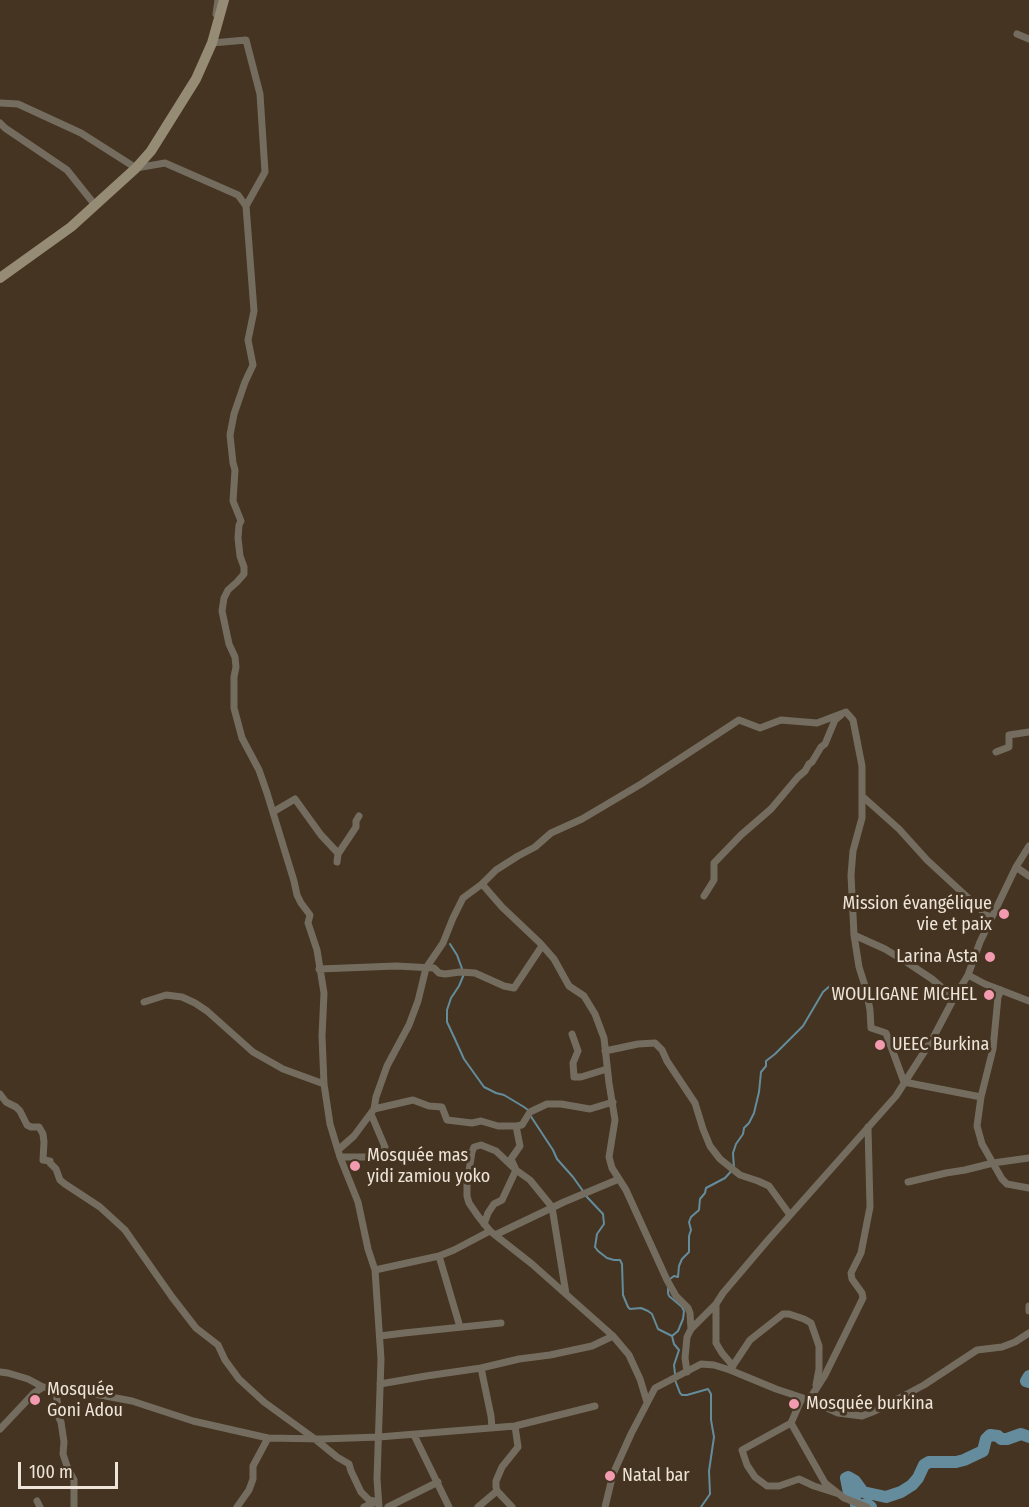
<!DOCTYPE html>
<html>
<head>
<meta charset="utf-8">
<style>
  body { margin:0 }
  #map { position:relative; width:1029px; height:1507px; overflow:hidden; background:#443421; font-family:"Fira Sans Condensed",sans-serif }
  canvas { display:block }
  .scale { position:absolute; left:18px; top:1462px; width:100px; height:27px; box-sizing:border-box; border:3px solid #eee4d9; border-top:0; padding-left:8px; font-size:18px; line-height:21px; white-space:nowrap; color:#eee4d9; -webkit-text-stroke:4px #443421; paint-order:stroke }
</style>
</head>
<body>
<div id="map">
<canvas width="1029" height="1507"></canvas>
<div class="scale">100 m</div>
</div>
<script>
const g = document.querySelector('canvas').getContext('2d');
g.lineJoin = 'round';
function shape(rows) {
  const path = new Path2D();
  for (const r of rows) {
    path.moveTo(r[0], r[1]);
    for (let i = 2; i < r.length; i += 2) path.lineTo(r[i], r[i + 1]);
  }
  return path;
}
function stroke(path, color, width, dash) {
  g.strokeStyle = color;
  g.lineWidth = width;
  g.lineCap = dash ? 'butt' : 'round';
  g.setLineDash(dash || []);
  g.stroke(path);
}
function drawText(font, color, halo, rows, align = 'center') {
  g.font = font + ' "Fira Sans Condensed",sans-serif';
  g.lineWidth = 6;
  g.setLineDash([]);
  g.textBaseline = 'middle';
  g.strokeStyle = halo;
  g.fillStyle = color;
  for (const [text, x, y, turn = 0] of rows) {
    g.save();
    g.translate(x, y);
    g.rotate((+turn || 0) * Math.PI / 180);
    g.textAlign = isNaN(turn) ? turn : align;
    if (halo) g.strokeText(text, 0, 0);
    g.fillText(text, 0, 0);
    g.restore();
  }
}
stroke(shape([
  [450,944,457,955,464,974,459,986,451,998,447,1010,447,1022,454,1037,464,1059,484,1087,496,1093,504,1095,524,1107,528,1110],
  [530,1115,553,1150,557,1159,573,1177,583,1191],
  [586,1196,603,1214,604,1224,597,1234,595,1247,598,1251,607,1258,614,1260,620,1260,622,1264,623,1295,628,1307,630,1309,641,1308,648,1311,652,1314,658,1329,672,1336],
  [670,1279,674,1276,678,1277,679,1266,682,1259,689,1252,689,1236,691,1230,689,1222,691,1217,699,1210,700,1199,705,1193,706,1188,725,1178,734,1168,733,1153,736,1144,743,1134,744,1128,749,1123,754,1113,759,1092,761,1072,766,1066,766,1061,775,1054,803,1026,823,992,831,985],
  [668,1287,668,1293,669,1296,682,1307,684,1311,683,1319,678,1331,672,1336],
  [672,1336,674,1344,679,1350,674,1365,675,1374],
  [675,1380,680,1393,682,1395,687,1395,708,1389,711,1394,711,1420,714,1437,709,1471,710,1494,701,1507]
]), '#648c9c', 2);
stroke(shape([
  [1029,1376,1026,1381,1029,1382],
  [871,1507,867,1504,858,1506,856,1505,855,1499,849,1493,846,1478,848,1477,855,1481,863,1492,886,1497,901,1492,912,1485,918,1478,924,1465,929,1462,956,1462,964,1460,983,1451,986,1439,990,1435,998,1436,1001,1439,1007,1439,1021,1434,1029,1437]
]), '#648c9c', 12);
stroke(shape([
  [216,14,218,0],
  [1017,34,1029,39],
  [213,40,212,43,246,40,260,94,265,172,246,206],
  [0,103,18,104,81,133,136,168,165,163,238,195,246,206,254,311,248,340,253,365,245,382,234,414,230,435,233,463,235,470,233,501,241,521,239,525,238,538,240,556,244,567,244,574,237,582,228,590,224,598,222,611,229,644,235,657,236,667,234,677,234,708,242,738,259,770,267,793,294,881,297,895,301,903,310,915,308,923,317,950,324,993,322,1036,324,1084,330,1124,340,1157,358,1202,368,1249,375,1270,381,1359,377,1479,379,1507],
  [0,123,5,128,67,170,95,205],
  [996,752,1009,747,1009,735,1029,732],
  [862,796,899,829,927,860,991,919],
  [273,812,295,799,321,835,336,851,338,854,337,862],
  [338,854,356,827,356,821,359,816],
  [1016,867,1029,876],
  [482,884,502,907,540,943,554,959,569,986,584,996,595,1014,604,1038,609,1083,615,1120,609,1157,612,1168,626,1190,667,1280,676,1296,688,1308,690,1313,691,1329],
  [704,896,714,880,714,863,741,835,771,809,798,777,805,771,809,764,812,762,821,747,825,744,835,720,841,715],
  [854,935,885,949,908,963,932,979,954,998],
  [319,969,396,966,434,968,439,973,445,974,460,972,475,973,504,986,514,988,542,946],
  [968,975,985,984,1029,1001],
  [1001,990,998,997,993,1049,981,1097,977,1126,982,1144,1002,1179,1007,1184,1029,1188],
  [144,1002,166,995,182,997,195,1003,207,1011,253,1052,283,1069,324,1084],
  [572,1034,578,1051,573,1063,574,1077,581,1077,607,1069],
  [605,1051,638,1044,655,1043,662,1050,667,1061,695,1103,703,1129,710,1146,720,1159,740,1175,758,1181,769,1186,790,1215],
  [0,1094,6,1102,16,1107,20,1111,27,1125,31,1127,39,1127,43,1134,44,1142,43,1160,50,1161,50,1163,56,1169,60,1180,65,1184,100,1207,125,1230,172,1297,196,1328,218,1345,225,1360,239,1379,264,1402,315,1439,337,1457,349,1464,351,1471,361,1492,369,1500,378,1502],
  [374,1109,413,1100,429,1106,442,1107,447,1120,472,1123,481,1121,498,1126,516,1126,522,1125,530,1112,547,1104,561,1104,590,1109,613,1102],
  [338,1150,354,1136,374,1109,376,1097,387,1066,409,1025,418,1001,426,968,443,943,453,918,463,898,482,884,496,870,518,856,535,847,551,833,582,819,641,784,739,720,760,728,781,720,817,723,846,712,853,720,862,766,862,818,853,851,851,875,854,935,859,967,866,989,870,1010,871,1028,886,1033,904,1082,981,1097],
  [340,1157,365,1157,372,1156,384,1149,385,1147,371,1114],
  [908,1182,946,1173,965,1170,993,1163,1029,1158],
  [484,1224,488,1213,494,1204,502,1200,516,1170,511,1159,520,1146,516,1126],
  [490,1231,478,1216,469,1203,467,1196,467,1183,472,1152,474,1147,481,1145,496,1151,516,1170,530,1180,552,1207,566,1294],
  [495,1235,564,1202,619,1179],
  [439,1256,460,1327],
  [375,1270,439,1256,454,1250,490,1231,532,1264,613,1336,629,1355,640,1379,647,1402],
  [716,1304,716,1343,722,1353,733,1366],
  [1029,1306,1029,1311],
  [380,1336,404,1333,501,1323],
  [481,1368,491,1416,492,1428],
  [730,1370,750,1340,783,1314,789,1314,804,1319,811,1323,819,1346,819,1369,816,1385],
  [0,1372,8,1373,28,1379,43,1387,84,1392,132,1401,193,1421,268,1438,322,1439,379,1437,515,1426,595,1406],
  [687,1372,685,1358,687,1337,691,1329,716,1304,723,1293,768,1240,896,1096,933,1038,954,998,968,975,980,942,1016,867,1029,846],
  [380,1384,426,1376,481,1368,519,1359,550,1355,592,1346,613,1336],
  [56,1390,59,1418,61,1422,64,1442,63,1454,68,1469,74,1480,74,1507],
  [802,1398,791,1423,742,1450,747,1465,755,1477,767,1486,779,1486,799,1479,814,1486,839,1494],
  [809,1400,825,1375,863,1298,862,1293,852,1279,851,1273,861,1253,870,1207,868,1127],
  [791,1423,825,1483,844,1498,867,1507],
  [0,1429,34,1393,43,1387],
  [414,1435,449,1507],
  [37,1501,40,1507],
  [237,1507,249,1490,253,1479,253,1466,268,1438],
  [364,1507,376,1502],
  [388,1507,438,1482],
  [478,1507,497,1491],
  [512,1507,497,1491,496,1487,496,1481,502,1467,518,1447,515,1426],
  [605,1507,613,1474,631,1434,655,1388,701,1364,714,1365,730,1370,776,1389,809,1400,838,1413,862,1416,875,1411,924,1385,977,1350,1002,1347,1015,1342,1029,1333]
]), '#746d5f', 7);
stroke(shape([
  [0,278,71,227,136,168,151,151,196,79,212,43,224,0]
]), '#968b75', 10);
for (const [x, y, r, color] of [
  [1004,914,6,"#f29ab0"],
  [990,957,6,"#f29ab0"],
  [989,995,6,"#f29ab0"],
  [880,1045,6,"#f29ab0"],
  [355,1166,6,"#f29ab0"],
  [35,1400,6,"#f29ab0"],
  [794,1404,6,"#f29ab0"],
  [610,1476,6,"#f29ab0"]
]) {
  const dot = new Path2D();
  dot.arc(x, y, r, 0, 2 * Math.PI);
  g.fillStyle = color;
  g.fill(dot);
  stroke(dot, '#443421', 2);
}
drawText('18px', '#eee4d9', '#443421', [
  ["Mission évangélique",992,904,"right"],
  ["vie et paix",992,925,"right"],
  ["Larina Asta",978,957,"right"],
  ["WOULIGANE MICHEL",977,995,"right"],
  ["UEEC Burkina",892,1045],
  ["Mosquée mas",367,1156],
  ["yidi zamiou yoko",367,1177],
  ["Mosquée",47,1390],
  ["Goni Adou",47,1411],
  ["Mosquée burkina",806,1404],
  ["Natal bar",622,1476]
], 'left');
</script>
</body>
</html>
